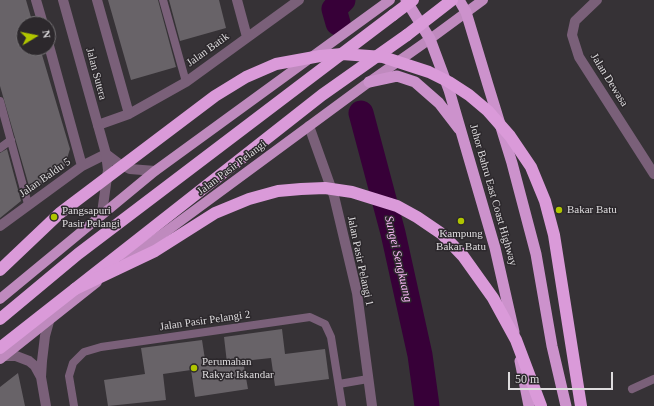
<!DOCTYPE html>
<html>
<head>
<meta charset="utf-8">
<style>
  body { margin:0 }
  #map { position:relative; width:654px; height:406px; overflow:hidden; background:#363236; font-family:Georgia,serif }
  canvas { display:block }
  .north { position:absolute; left:16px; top:16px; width:40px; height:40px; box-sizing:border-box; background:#2c282c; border:1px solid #737073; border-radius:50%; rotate:80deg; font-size:11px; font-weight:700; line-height:16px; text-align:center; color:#dedcde }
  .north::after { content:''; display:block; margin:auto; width:14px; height:18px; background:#b0c500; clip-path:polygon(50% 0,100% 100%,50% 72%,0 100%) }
  .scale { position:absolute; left:508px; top:372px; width:105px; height:18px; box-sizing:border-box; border:2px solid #dedcde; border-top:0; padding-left:5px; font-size:12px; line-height:14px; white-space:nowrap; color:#dedcde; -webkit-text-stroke:3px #2c282c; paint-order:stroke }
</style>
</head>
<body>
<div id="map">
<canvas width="654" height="406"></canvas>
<div class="north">N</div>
<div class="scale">50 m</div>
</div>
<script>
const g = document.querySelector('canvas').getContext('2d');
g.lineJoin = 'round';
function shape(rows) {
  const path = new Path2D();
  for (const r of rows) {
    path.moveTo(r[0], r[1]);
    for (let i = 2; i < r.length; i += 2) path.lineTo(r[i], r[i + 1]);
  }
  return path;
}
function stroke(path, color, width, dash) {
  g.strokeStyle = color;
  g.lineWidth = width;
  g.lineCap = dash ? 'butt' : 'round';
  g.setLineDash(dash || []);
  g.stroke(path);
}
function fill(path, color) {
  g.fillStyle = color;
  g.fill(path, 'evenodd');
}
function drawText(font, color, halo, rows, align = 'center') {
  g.font = font + ' Georgia,serif';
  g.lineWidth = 3;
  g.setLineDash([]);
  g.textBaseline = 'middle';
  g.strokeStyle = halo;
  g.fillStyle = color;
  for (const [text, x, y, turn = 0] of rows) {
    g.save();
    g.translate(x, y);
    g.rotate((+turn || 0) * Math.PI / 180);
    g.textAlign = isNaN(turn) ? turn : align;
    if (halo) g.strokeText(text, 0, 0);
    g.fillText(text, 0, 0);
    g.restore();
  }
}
stroke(shape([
  [338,23,334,9,343,0],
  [361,113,393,233,420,355,427,406]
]), '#370038', 25);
fill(shape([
  [0,0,26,0,33,24,24,24,24,48,40,48,70,149,64,168,31,193,0,86],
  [108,0,158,0,176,67,131,80],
  [169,0,219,0,226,28,180,41],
  [7,149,21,201,0,218,0,153],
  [282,329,285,354,325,349,329,379,275,386,271,358,243,361,248,389,195,397,191,370,163,374,166,400,108,406,104,380,145,374,141,348,202,340,206,366,227,363,224,337],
  [18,373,25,406,0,406,0,387]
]), '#686368');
stroke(shape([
  [163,0,186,82],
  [0,101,28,204],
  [0,148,11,140],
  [339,384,368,379],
  [632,389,654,379],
  [74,406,69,376,73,363,84,352,101,347,310,317,325,324,331,337,342,406]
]), '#7a6079', 8);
stroke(shape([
  [36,0,43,24],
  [97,0,129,114],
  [237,0,247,37],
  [48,42,82,166],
  [98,125,129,114,186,82,299,0],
  [309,126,334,196,357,293,372,406],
  [0,226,82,166,106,154],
  [4,356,16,356,29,361,35,366,41,377],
  [46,406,41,377,42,361,45,336,50,318]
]), '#7a6079', 10);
stroke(shape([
  [63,0,106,154,108,170,102,213],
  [597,0,575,21,572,35,579,57,654,174],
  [106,154,118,163,130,169,155,171]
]), '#7a6079', 10);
stroke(shape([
  [126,261,369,82,430,39,483,0],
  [0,299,155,171,390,0],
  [0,359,97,282]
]), '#bf8abe', 10);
stroke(shape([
  [406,0,430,39,449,90,495,248,514,332],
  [459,0,466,12,488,85,512,163,536,254,552,346,566,406],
  [369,82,397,76,415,82,439,103,459,129],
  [520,361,529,406]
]), '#cc92cc', 11);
stroke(shape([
  [0,319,78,254,393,15],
  [0,348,322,95,407,35]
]), '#da9ad9', 12);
stroke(shape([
  [393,15,413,0],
  [407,35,452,0],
  [0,270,60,213,215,96,246,77,276,64,320,56,342,54,383,57,429,72,449,82,469,95,488,111,510,136,531,167,545,201,554,235,581,406],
  [75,289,155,251,215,213,249,199,278,191,301,189,325,188,352,192,397,206,417,217,442,234,463,256,493,298,516,340,541,406]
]), '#da9ad9', 12);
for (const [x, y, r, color] of [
  [559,210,4,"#b0c500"],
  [54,217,4,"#b0c500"],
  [461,221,4,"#b0c500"],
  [194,368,4,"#b0c500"]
]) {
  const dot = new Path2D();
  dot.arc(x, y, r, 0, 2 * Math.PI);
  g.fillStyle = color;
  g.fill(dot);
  stroke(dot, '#2c282c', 1.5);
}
drawText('11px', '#dedcde', '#2c282c', [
  ["Jalan Batik",208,50,-36],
  ["Jalan Sutera",96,74,75],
  ["Jalan Dewasa",609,80,58],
  ["Jalan Pasir Pelangi",232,168,-37],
  ["Jalan Baldu 5",45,178,-35],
  ["Johor Bahru East Coast Highway",493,195,74],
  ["Jalan Pasir Pelangi 1",360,261,78],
  ["Jalan Pasir Pelangi 2",205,321,-8]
]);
drawText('11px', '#dedcde', '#2c282c', [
  ["Bakar Batu",567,210],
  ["Pangsapuri",62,211],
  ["Pasir Pelangi",62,224],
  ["Kampung",461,234,"center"],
  ["Bakar Batu",461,247,"center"],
  ["Perumahan",202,362],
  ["Rakyat Iskandar",202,375]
], 'left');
drawText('italic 12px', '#ffbcfd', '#2c282c', [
  ["Sungei Sengkuang",398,259,77]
]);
</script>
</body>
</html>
